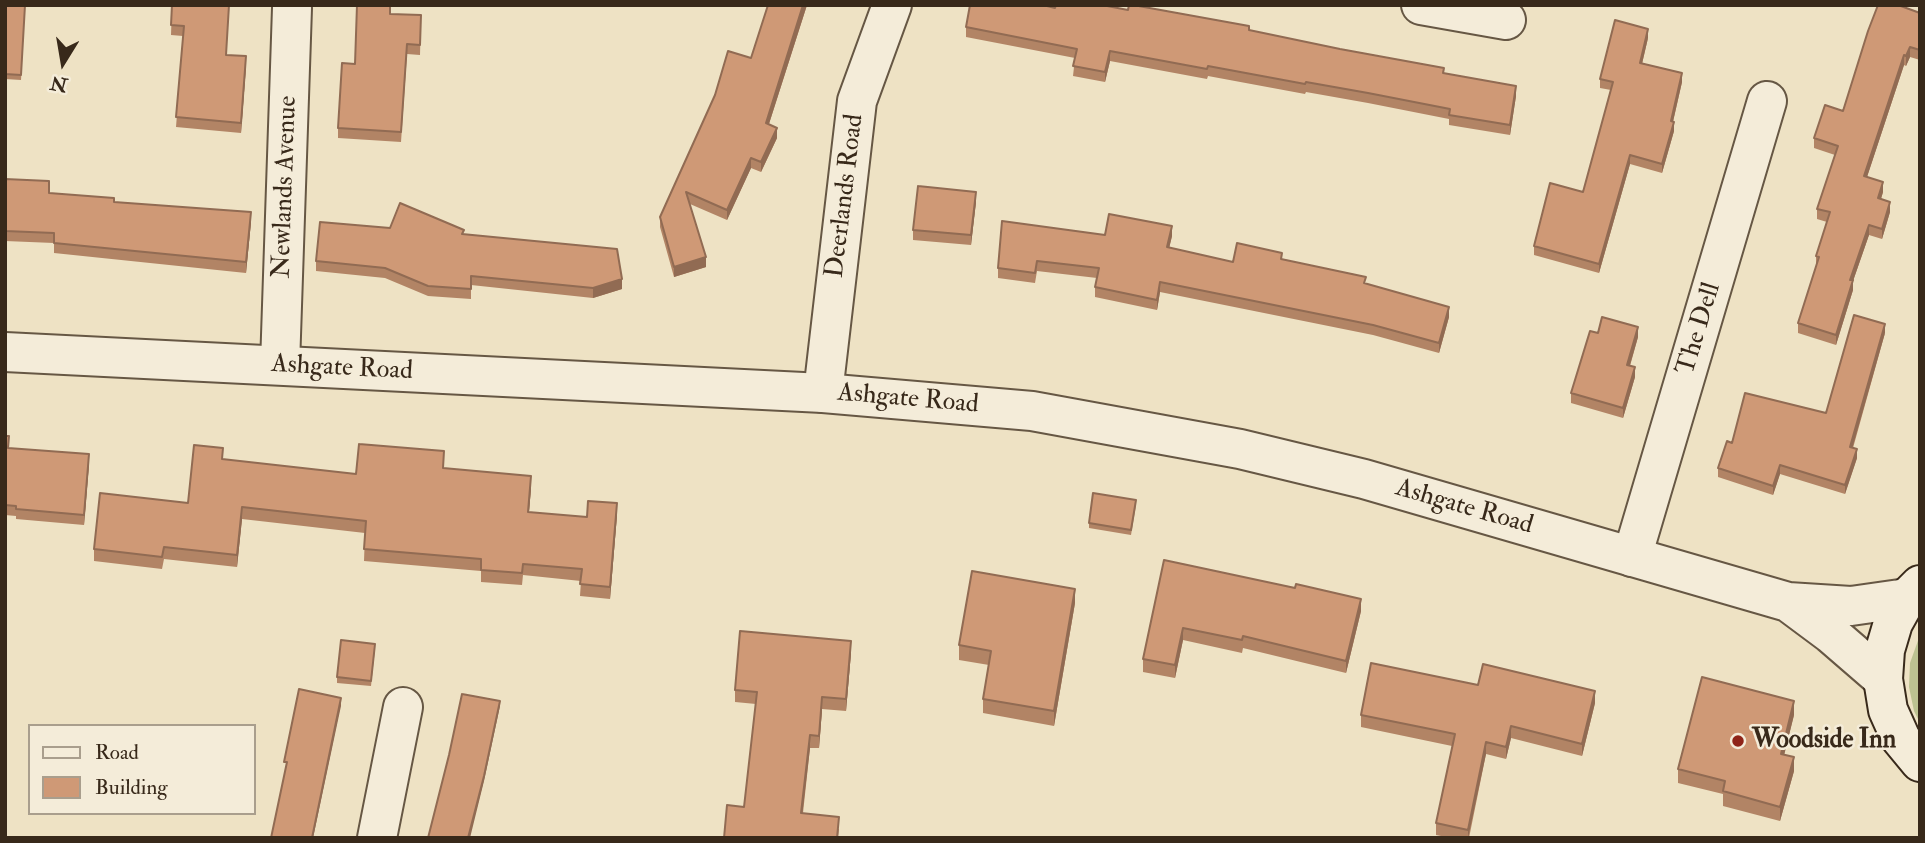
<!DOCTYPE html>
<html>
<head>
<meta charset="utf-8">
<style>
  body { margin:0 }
  #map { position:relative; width:1925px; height:843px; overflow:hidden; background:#eee2c4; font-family:"IM FELL Double Pica",serif }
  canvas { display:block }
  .frame { position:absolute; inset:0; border:7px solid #38291a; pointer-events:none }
  .legend { position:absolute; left:28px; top:724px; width:228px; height:91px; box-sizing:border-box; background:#f4ecd9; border:2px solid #a99e8d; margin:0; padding:9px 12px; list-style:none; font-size:21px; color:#38291a }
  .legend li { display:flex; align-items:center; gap:14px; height:35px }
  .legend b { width:35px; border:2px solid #a99e8d }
  .north { position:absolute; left:28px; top:28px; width:70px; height:70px; -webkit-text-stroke:5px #f4ecd9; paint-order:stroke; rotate:191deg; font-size:19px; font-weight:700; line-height:28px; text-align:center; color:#38291a }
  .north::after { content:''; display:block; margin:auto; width:24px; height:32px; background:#38291a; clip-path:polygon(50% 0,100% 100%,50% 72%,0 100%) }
</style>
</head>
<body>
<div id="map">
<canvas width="1925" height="843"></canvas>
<div class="frame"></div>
<ul class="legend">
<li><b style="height:9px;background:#f4ecd9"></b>Road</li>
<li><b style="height:19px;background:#cf9976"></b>Building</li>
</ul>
<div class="north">N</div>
</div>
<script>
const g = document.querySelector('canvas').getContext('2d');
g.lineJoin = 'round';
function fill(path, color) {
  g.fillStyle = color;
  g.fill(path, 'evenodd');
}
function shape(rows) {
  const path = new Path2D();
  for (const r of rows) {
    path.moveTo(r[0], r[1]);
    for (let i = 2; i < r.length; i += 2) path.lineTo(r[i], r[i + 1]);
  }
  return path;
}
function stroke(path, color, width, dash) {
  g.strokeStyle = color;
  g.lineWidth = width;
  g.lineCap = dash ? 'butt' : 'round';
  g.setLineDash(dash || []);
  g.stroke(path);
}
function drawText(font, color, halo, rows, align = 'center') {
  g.font = font + ' "IM FELL Double Pica",serif';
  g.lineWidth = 5;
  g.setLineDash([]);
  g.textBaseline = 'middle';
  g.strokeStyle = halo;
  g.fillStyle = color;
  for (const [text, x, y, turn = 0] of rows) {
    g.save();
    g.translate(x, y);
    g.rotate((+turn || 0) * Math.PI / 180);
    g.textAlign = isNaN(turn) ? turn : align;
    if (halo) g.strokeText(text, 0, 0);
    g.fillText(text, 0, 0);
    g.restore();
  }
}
fill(shape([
  [1920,635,1920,723,1914,711,1909,687,1910,663]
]), '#bdc291');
const minor = shape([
  [1421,5,1506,20],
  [280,365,292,8],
  [823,393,857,101,892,5],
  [1632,557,1767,101],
  [377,838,403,707]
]);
const tertiary = shape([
  [5,352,823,393,1032,411,1240,449,1364,479,1788,602,1851,606,1907,598],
  [1788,602,1831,634,1883,679]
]);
const secondary = shape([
  [1920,585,1907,598,1893,623,1885,650,1883,679,1888,710,1901,739,1920,762]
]);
stroke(minor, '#665744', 42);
stroke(tertiary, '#665744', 42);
stroke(secondary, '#38291a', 42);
stroke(minor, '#f4ecd9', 38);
stroke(tertiary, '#f4ecd9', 38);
stroke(secondary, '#f4ecd9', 38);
fill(shape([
  [5,5,25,5,21,80,5,79],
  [172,5,227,55,246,66,241,133,176,127,183,36,171,35],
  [768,5,807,5,769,124,777,138,761,172,751,168,727,220,690,204,706,267,674,277,660,227,660,217,715,95,751,58],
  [1878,5,1905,5,1904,8,1920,13,1920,60,1910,57,1906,66,1904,65,1867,177,1883,192,1881,199,1890,212,1882,239,1869,235,1853,281,1853,290,1836,345,1798,333,1798,323,1816,266,1816,256,1827,222,1817,219,1817,209,1835,155,1814,148,1814,138,1843,111],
  [1055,8,1249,30,1444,73,1516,96,1510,135,1449,125,1449,119,1368,103,1306,92,1305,94,1208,76,1207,79,1110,61,1105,82,1073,76,1075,58,966,37,966,27],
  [391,14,421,15,420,55,407,54,401,142,338,138,338,128,355,64],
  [1648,38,1642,64,1682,82,1673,122,1674,131,1662,173,1630,164,1599,273,1534,255,1534,246,1583,192,1611,90,1600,88,1600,79],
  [5,179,49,193,251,222,246,273,54,253,54,243,5,241],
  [976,202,971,245,913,240,913,230],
  [464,234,622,289,593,298,471,285,471,299,428,296,385,278,316,271,316,261],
  [1105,235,1172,236,1169,248,1233,262,1282,260,1366,284,1449,317,1439,353,1373,335,1160,292,1157,310,1095,297,1095,287,1097,278,1037,271,1035,283,998,278,998,268],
  [1598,333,1638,337,1630,366,1635,377,1623,418,1571,403,1571,393],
  [1885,333,1853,448,1857,458,1845,494,1780,474,1773,495,1718,477,1718,468,1732,443,1826,413],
  [5,436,8,448,89,464,84,525,16,519,16,516,5,515],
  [223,459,356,474,444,468,531,488,529,512,587,517,617,515,610,599,580,596,581,581,523,575,522,585,481,582,481,571,364,561,365,533,242,519,237,567,164,559,162,569,94,561,94,549,188,503],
  [1136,505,1131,535,1089,528,1089,523],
  [1164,560,1361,611,1346,673,1243,648,1242,653,1183,640,1175,678,1143,672,1143,659],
  [1075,603,1054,726,983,713,983,699,989,665,959,660,959,645],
  [375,649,371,686,337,683,337,677],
  [851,653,846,711,822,709,819,748,810,748,803,813,839,829,838,838,724,838,744,807,756,704,735,702,735,690],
  [1478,685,1595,703,1582,756,1511,738,1506,759,1486,754,1469,838,1451,838,1436,835,1436,823,1452,746,1361,727,1361,715],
  [1794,715,1784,754,1794,771,1780,821,1723,806,1723,794,1678,783,1678,769]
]), '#b28465');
fill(shape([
  [803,5,807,5,766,133,766,123],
  [1648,29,1648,38,1640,72,1640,63],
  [1910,47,1910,57,1906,66,1906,56],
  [1110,51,1110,61,1105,82,1105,72],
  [1904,55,1904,65,1864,186,1864,176],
  [246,56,246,66,241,133,241,123],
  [1682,73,1682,82,1671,130,1671,121],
  [1516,86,1516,96,1510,135,1510,125],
  [1674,122,1674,131,1662,173,1662,164],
  [777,128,777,138,761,172,761,162],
  [1630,155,1630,164,1599,273,1599,264],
  [751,158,751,168,727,220,727,210],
  [1883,182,1883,192,1878,208,1878,198],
  [976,192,976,202,971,245,971,235],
  [1890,202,1890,212,1882,239,1882,229],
  [251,212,251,222,246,273,246,262],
  [1869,225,1869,235,1853,281,1853,290,1836,345,1836,335,1850,280],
  [1172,226,1172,236,1167,257,1167,247],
  [706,257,706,267,674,277,674,267],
  [622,279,622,289,593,298,593,288],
  [1160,282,1160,292,1157,310,1157,300],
  [1449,307,1449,317,1439,353,1439,343],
  [1885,324,1885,333,1850,456,1850,447],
  [1638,327,1638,337,1627,375,1627,365],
  [1635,367,1635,377,1623,418,1623,408],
  [1857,449,1857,458,1845,494,1845,485],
  [89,454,89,464,84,525,84,515],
  [1780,465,1780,474,1773,495,1773,486],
  [531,476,531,488,528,523,528,512],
  [617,503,617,515,610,599,610,587],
  [242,507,242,519,237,567,237,555],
  [1075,589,1075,603,1054,726,1054,711],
  [1361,599,1361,611,1346,673,1346,661],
  [1183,628,1183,640,1175,678,1175,665],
  [851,641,851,653,846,711,846,699],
  [1595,691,1595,703,1582,756,1582,744],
  [822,697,822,709,819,748,819,736],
  [341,698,341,706,313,838,312,838],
  [500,701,500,706,484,781,470,838,468,838],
  [1794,701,1794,715,1781,768,1781,754],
  [1511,726,1511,738,1506,759,1506,747],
  [810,735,810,748,801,825,801,813],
  [1486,742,1486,754,1468,838,1468,830],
  [1794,757,1794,771,1780,821,1780,807]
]), '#916b53');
const building = shape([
  [5,5,25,5,21,75,5,74,5,5],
  [172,5,229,5,226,55,246,56,241,123,176,117,184,26,171,25,172,5],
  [357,5,390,5,390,14,421,15,420,45,407,44,401,132,338,128,342,63,355,64,357,5],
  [768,5,803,5,766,123,777,128,761,162,751,158,727,210,686,192,706,257,674,267,660,217,715,95,728,51,751,58,768,5],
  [970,5,1043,5,1055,8,1056,5,1102,5,1128,10,1129,5,1133,5,1249,26,1249,30,1340,49,1444,68,1443,73,1516,86,1510,125,1449,115,1450,109,1368,93,1306,82,1305,84,1208,66,1207,69,1110,51,1105,72,1073,66,1077,49,966,27,970,5],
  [1878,5,1898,5,1920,13,1920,50,1910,47,1906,56,1904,55,1864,176,1883,182,1878,198,1890,202,1882,229,1869,225,1850,280,1853,280,1836,335,1798,323,1819,257,1816,256,1830,212,1817,209,1838,146,1814,138,1825,105,1843,111,1868,31,1878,5],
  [1615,20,1648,29,1640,63,1682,73,1671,121,1674,122,1662,164,1630,155,1599,264,1534,246,1550,183,1583,192,1613,82,1600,79,1615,20],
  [5,179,49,181,49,193,114,198,114,202,251,212,246,262,54,243,54,233,5,231,5,179],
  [918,186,976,192,971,235,913,230,918,186],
  [400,203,464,230,462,234,617,249,622,279,593,288,471,276,471,289,428,286,385,268,316,261,320,222,390,228,400,203],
  [1109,214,1172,226,1167,247,1233,262,1237,243,1282,253,1281,259,1366,277,1364,283,1449,307,1439,343,1373,325,1160,282,1157,300,1095,287,1099,268,1037,261,1035,273,998,268,1002,221,1105,235,1109,214],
  [1854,315,1885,324,1850,447,1857,449,1845,485,1780,465,1773,486,1718,468,1727,441,1732,443,1745,393,1826,413,1854,315],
  [1602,317,1638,327,1627,365,1635,367,1623,408,1571,393,1590,331,1598,333,1602,317],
  [5,436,9,436,8,448,89,454,84,515,16,509,16,506,5,505,5,436],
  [359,444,444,451,443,468,531,476,528,512,587,517,588,501,617,503,610,587,580,584,582,569,523,564,522,573,481,570,481,559,364,549,366,521,242,507,237,555,164,547,162,557,94,549,100,493,188,503,194,445,223,448,222,459,356,474,359,444],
  [1093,493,1136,500,1131,530,1089,523,1093,493],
  [1164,560,1295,588,1296,584,1361,599,1346,661,1243,636,1242,640,1183,628,1175,665,1143,659,1164,560],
  [972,571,1075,589,1054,711,983,699,991,651,959,645,972,571],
  [740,631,851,641,846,699,822,697,819,736,810,735,801,813,839,817,837,838,724,838,727,805,744,807,757,692,735,690,740,631],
  [341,640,375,644,371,681,337,677,341,640],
  [1371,663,1478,685,1483,664,1595,691,1582,744,1511,726,1506,747,1486,742,1468,830,1436,823,1455,734,1361,715,1371,663],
  [1702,677,1794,701,1781,754,1794,757,1780,807,1723,791,1725,781,1678,769,1702,677],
  [299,689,341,698,312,838,271,838,287,762,284,762,299,689],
  [462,694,500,701,484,776,468,838,428,838,449,755,462,694]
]);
fill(building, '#cf9976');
stroke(building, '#916b53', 2);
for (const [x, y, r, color] of [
  [1738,741,7,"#8f2418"]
]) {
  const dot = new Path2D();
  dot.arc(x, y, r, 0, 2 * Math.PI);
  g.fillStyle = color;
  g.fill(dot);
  stroke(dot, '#f4ecd9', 2.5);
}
drawText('26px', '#38291a', '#f4ecd9', [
  ["Newlands Avenue",286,187,-88],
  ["Deerlands Road",846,196,-83],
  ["The Dell",1700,329,-73],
  ["Ashgate Road",342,369,3],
  ["Ashgate Road",908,400,5],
  ["Ashgate Road",1464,508,16]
]);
drawText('bold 26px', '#38291a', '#f4ecd9', [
  ["Woodside Inn",1752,741]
], 'left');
</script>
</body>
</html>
